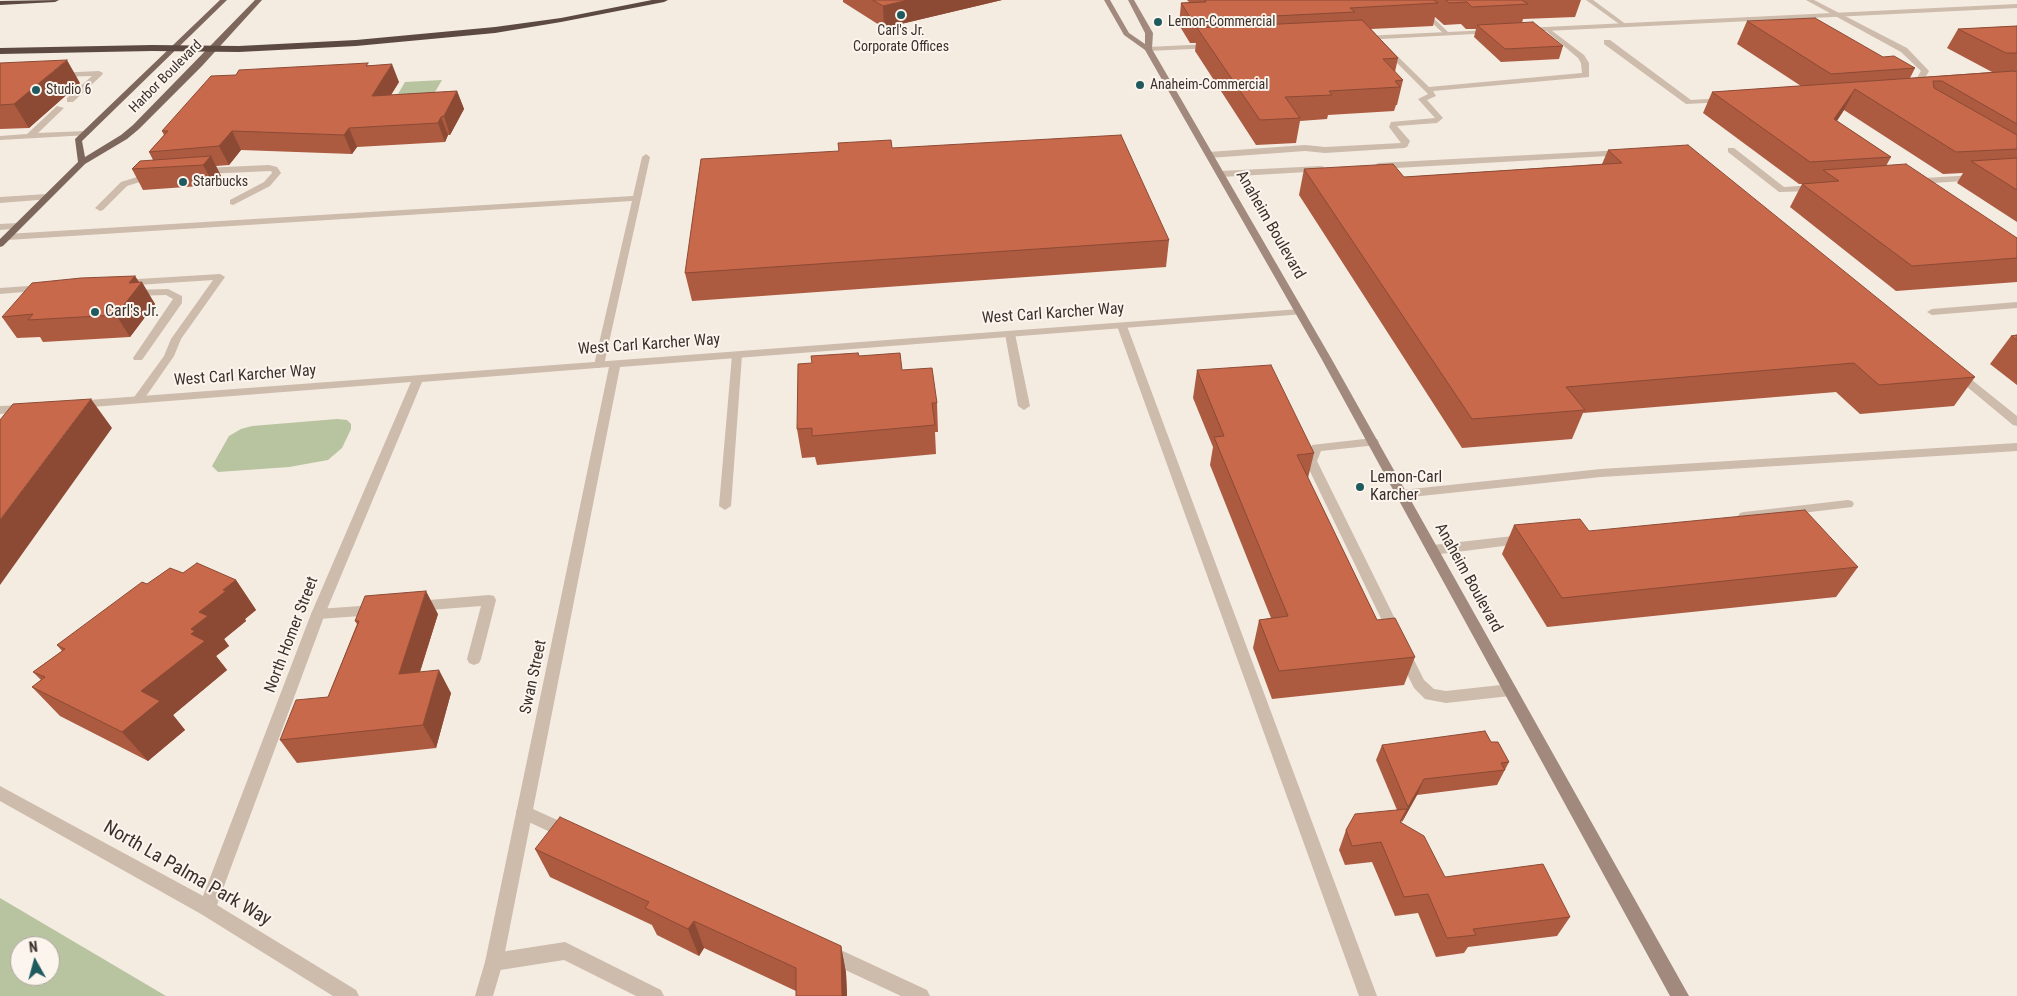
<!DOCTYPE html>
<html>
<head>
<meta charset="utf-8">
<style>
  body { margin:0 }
  #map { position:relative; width:2017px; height:996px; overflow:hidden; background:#f4ebe1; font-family:"Roboto Condensed",sans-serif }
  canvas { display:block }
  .north { position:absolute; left:10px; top:936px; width:50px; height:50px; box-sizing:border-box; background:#fbf5ee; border:1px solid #aea6a0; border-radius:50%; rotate:353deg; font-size:14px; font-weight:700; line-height:20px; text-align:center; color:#3b302b }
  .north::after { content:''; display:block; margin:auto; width:18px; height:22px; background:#1f5a5e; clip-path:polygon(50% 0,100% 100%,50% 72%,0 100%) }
</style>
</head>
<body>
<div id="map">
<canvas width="2017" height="996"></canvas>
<div class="north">N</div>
</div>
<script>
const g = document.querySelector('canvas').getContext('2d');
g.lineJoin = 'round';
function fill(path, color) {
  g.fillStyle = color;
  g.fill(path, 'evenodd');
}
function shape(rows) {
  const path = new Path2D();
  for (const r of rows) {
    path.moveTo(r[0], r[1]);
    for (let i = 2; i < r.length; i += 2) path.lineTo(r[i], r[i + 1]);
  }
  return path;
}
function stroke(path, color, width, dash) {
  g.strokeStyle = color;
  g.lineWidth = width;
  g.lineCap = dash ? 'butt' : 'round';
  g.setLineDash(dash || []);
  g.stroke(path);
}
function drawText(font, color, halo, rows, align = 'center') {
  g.font = font + ' "Roboto Condensed",sans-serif';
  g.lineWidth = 4;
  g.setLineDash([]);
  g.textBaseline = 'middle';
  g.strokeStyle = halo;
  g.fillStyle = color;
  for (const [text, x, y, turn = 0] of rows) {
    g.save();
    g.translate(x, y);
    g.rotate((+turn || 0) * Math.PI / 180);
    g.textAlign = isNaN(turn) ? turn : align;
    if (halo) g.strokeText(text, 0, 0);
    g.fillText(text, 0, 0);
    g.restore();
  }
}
fill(shape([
  [442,80,428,104,391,106,405,82],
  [337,419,347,420,351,424,351,429,342,448,328,460,289,467,218,472,212,466,229,436,241,429,252,426],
  [0,898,166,996,0,996],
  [20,946,50,946,50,976,20,976]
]), '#b8c4a0');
fill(shape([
  [1408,0,1415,0,1449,33,1449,35,1445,35,1408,0],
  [1586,0,1593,0,1627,25,1622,26,1586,0],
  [1806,0,1814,0,1907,48,1929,71,1916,93,1909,91,1921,71,1901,52,1806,0],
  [1547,27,1584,55,1589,63,1589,77,1433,91,1436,96,1427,100,1443,118,1437,123,1397,126,1410,141,1407,147,1404,148,1325,153,1305,151,1209,158,1205,155,1209,152,1305,145,1325,147,1401,143,1389,127,1391,122,1435,118,1418,99,1428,94,1384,50,1384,46,1387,46,1429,87,1582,73,1581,63,1578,58,1545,30,1545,28,1547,27],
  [1604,40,1610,40,1691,100,1725,98,1729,100,1725,102,1686,104,1604,44,1604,40],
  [99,71,103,73,102,75,73,102,67,102,67,98,92,76,60,77,57,77,57,73,99,71],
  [57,106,64,108,38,133,86,131,89,131,89,135,0,140,0,136,27,134,57,106],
  [1728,148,1734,148,1784,187,1814,185,1818,188,1814,191,1779,192,1728,152,1728,148],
  [1623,150,1627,153,1626,155,1378,169,1374,166,1378,163,1623,150],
  [646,154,650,157,641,198,604,365,599,368,594,365,632,201,7,240,2,237,7,234,633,196,642,157,646,154],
  [269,165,277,167,281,173,270,186,233,205,230,204,230,200,264,182,272,173,271,171,203,174,199,171,203,168,269,165],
  [1321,166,1324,167,1324,171,1221,177,1217,174,1221,171,1321,166],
  [153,172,157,175,156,177,127,186,103,210,100,211,95,208,121,182,153,172],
  [1975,175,1978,176,1978,180,1933,183,1936,186,1932,189,1920,181,1924,178,1975,175],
  [47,194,50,195,50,199,0,203,0,197,47,194],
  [18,223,21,224,21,228,0,230,0,224,18,223],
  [220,274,225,277,181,339,174,356,142,402,134,402,132,400,164,356,171,339,213,280,122,286,117,283,122,280,220,274],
  [42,285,47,288,46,290,0,294,0,288,42,285],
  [168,289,182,296,182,303,142,360,134,360,133,358,173,299,166,295,130,296,125,293,130,290,168,289],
  [2017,302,2017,308,1932,315,1927,312,1932,309,2017,302],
  [1122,323,1127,326,1377,996,1359,996,1117,326,1122,323],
  [1010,331,1015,334,1030,406,1024,410,1018,406,1005,334,1010,331],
  [737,352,742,355,731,506,725,510,719,506,732,355,737,352],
  [1958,371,1962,372,2017,416,2017,426,2013,425,1954,376,1952,374,1958,371],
  [1373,438,1377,439,1379,442,1377,445,1321,451,1317,461,1402,633,1400,637,1395,638,1390,637,1388,633,1305,461,1312,445,1373,438],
  [2017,443,2017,451,1601,477,1402,498,1396,494,1402,490,1601,469,2017,443],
  [1848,500,1852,501,1854,504,1852,507,1744,520,1740,519,1738,516,1740,513,1744,512,1848,500],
  [1522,535,1527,537,1528,540,1527,543,1433,555,1428,553,1426,550,1428,547,1433,545,1522,535],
  [489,595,494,596,496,600,481,659,479,663,474,665,469,663,467,659,481,606,417,611,412,610,410,606,412,602,417,601,489,595],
  [375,605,380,606,382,610,380,614,375,615,318,619,313,618,311,614,313,610,318,609,375,605],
  [1404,648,1409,650,1424,680,1434,689,1446,691,1510,684,1515,686,1517,690,1515,694,1510,696,1446,703,1425,699,1414,688,1397,654,1399,650,1404,648],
  [524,805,575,828,577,833,575,838,569,840,563,838,518,817,516,812,518,807,524,805],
  [565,942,661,990,664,996,636,996,564,960,494,971,488,968,485,962,488,956,494,953,565,942],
  [830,945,927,990,930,996,901,996,824,960,821,954,824,948,830,945]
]), '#cdbbac');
fill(shape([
  [2017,4,2017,8,1525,32,1522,30,1525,28,2017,4],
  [1490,30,1492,31,1492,33,1363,40,1359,38,1363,36,1490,30],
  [1210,44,1214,46,1213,48,1148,51,1144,49,1148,47,1210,44],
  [1300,309,1305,312,1304,314,620,367,503,962,493,996,475,996,485,962,609,367,422,382,325,614,217,905,356,990,359,996,333,996,201,914,0,801,0,786,203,896,311,614,411,382,79,408,73,404,75,401,1300,309],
  [24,405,30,409,28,412,0,414,0,406,24,405]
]), '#cdbbac');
fill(shape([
  [1104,0,1110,0,1129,33,1145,44,1145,33,1128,0,1134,0,1153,33,1152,49,1331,358,1689,996,1670,996,1321,358,1145,50,1124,35,1104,0]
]), '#a18a7d');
fill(shape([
  [220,0,227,0,82,141,85,157,121,135,133,125,255,0,262,0,202,66,139,129,127,139,85,164,3,246,0,247,0,239,78,162,75,139,220,0]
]), '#7d675c');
fill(shape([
  [59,0,55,2,0,5,0,1,59,0],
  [652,0,668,0,664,2,561,22,495,33,356,46,239,52,152,51,0,54,0,48,152,45,239,46,356,40,495,27,561,18,652,0]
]), '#5c4a42');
fill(shape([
  [843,0,1002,0,884,28,843,2],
  [1187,0,1581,0,1575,17,1523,19,1522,23,1563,46,1559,59,1501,62,1474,37,1476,29,1466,29,1461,24,1444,25,1435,17,1433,26,1371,29,1398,58,1395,72,1403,80,1397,105,1396,105,1394,111,1328,115,1327,119,1300,121,1296,143,1256,145,1195,51,1196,43,1190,43,1179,25,1181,3,1189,2],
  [1747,21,1883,57,1915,68,1910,78,1992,72,1947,48,1958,29,2017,26,2017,222,1957,183,1963,173,1943,174,1844,110,1837,121,1891,157,1886,166,2017,238,2017,282,1896,291,1790,207,1802,184,1799,184,1703,113,1712,92,1801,86,1737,44],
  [0,63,80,83,29,128,0,129],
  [368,65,399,82,391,95,457,91,464,109,450,135,448,135,445,142,357,147,352,154,241,150,229,165,216,166,221,176,214,185,143,190,132,169,153,160,149,152,164,135,162,131],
  [892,148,1169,240,1166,267,692,301,685,273],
  [1608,150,1975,377,1954,406,1860,414,1836,392,1583,413,1572,439,1462,448,1299,195,1304,169,1404,177,1602,164],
  [135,276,155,304,130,337,43,342,40,337,17,338,2,317],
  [2017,335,2017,385,1990,364,2011,336],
  [859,356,902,370,937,403,938,432,935,432,936,454,817,465,815,457,802,458,797,429,812,363],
  [1197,370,1314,453,1308,478,1377,620,1415,657,1404,685,1272,699,1253,648,1259,620,1271,618,1210,465,1213,447,1193,398],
  [1514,525,1589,531,1858,567,1836,597,1547,627,1502,554],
  [183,573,236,580,256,610,245,619,246,621,224,639,229,646,216,656,227,670,173,715,185,730,148,761,60,716,32,687,41,680,33,672,62,651,57,645,147,584],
  [438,614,420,672,451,693,436,748,297,763,280,740,328,697,357,624,355,621],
  [1491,742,1509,762,1497,785,1417,795,1402,822,1401,821,1401,822,1445,877,1570,917,1557,936,1468,947,1464,953,1436,957,1418,913,1395,916,1372,862,1345,865,1339,850,1346,830,1397,810,1376,760,1382,745],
  [535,849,841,946,846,973,847,996,796,996,796,991,704,948,699,956,657,935,652,925,550,877]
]), '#ac5a40');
fill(shape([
  [908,0,1002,0,884,28,883,6],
  [67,60,80,83,29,128,14,104],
  [392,64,399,82,379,114,372,96],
  [1855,89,1844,110,1823,141,1834,119],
  [457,91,464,109,450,135,444,116],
  [441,117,448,135,445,142,438,123],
  [349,128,357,147,352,154,344,135],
  [232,131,241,150,229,165,219,146],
  [211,156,221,176,214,185,203,165],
  [135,276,140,285,142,282,155,304,130,337,116,315,129,283],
  [91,399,112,428,0,585,0,520],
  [236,580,256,610,245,619,246,621,224,639,229,646,216,656,227,670,173,715,185,730,148,761,122,732,141,691,191,634,191,629,199,612,223,590],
  [426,591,438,614,412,697,399,674],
  [439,670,451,693,436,748,423,725],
  [1424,779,1417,795,1402,822,1408,807],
  [694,921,704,948,699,956,688,929],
  [841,946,846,973,847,996,842,996]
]), '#8c4a34');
const building = shape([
  [873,0,908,0,883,6,873,0],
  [1205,0,1434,0,1438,3,1350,8,1355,12,1192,20,1181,3,1206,2,1205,0],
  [1446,0,1522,0,1528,4,1472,7,1467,2,1449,3,1446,0],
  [1815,18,1883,57,1894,56,1915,68,1831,74,1747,21,1815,18],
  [1362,20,1398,58,1383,59,1403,80,1395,81,1400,87,1329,91,1332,95,1285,97,1300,118,1260,120,1197,28,1362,20],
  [1533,22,1563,46,1505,49,1477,25,1533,22],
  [2017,26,2017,53,2006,53,1958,29,2017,26],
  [67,60,14,104,0,105,0,63,67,60],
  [368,63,366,66,392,64,372,96,457,91,444,116,441,117,438,123,349,128,344,135,232,131,219,146,149,152,168,131,162,131,211,76,236,75,239,70,368,63],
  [2014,71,2017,72,2017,124,1942,81,1933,81,1934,88,2017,135,2017,149,1956,152,1855,89,1834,119,1891,157,1810,162,1712,92,2014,71],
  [1121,135,1169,240,685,273,701,159,839,151,838,143,891,140,892,148,1121,135],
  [1688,145,1975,377,1879,385,1854,363,1566,387,1585,410,1472,419,1304,169,1393,164,1404,177,1622,163,1608,150,1688,145],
  [211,156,203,165,132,169,140,161,211,156],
  [2017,158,2017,190,1971,161,2017,158],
  [1906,164,2017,238,2017,258,1912,266,1802,184,1839,181,1823,170,1906,164],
  [135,276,129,283,142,282,116,315,28,320,33,314,2,317,32,283,81,278,135,276],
  [2017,335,2017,340,2011,336,2017,335],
  [858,353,859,356,900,353,902,370,932,368,937,403,932,403,935,425,812,436,812,428,797,429,798,364,812,363,811,356,858,353],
  [1271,365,1314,453,1297,455,1377,620,1395,618,1415,657,1279,671,1259,620,1288,616,1214,437,1224,436,1197,370,1271,365],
  [91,399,0,520,0,420,13,404,91,399],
  [1805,510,1858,567,1562,598,1514,525,1580,519,1589,531,1805,510],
  [197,563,236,580,223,590,226,591,199,612,208,616,191,629,195,631,191,634,205,641,141,691,160,701,122,732,32,687,45,677,33,672,65,649,57,645,142,582,147,584,170,568,183,573,197,563],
  [426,591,399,674,439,670,423,725,280,740,296,700,328,697,359,621,355,621,365,596,426,591],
  [1485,731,1491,742,1498,742,1509,762,1501,763,1505,770,1424,779,1408,807,1382,745,1485,731],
  [1407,809,1400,822,1424,836,1445,877,1543,864,1570,917,1473,929,1476,935,1447,938,1428,894,1404,897,1381,842,1352,846,1346,830,1355,814,1407,809],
  [560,817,841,946,842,996,796,996,796,968,694,921,688,929,645,908,649,902,535,849,560,817]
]);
fill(building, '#c8694b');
stroke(building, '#8c4a34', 1);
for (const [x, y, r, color] of [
  [901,15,5,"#1f5a5e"],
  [1158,22,5,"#1f5a5e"],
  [1140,85,5,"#1f5a5e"],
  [36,90,5,"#1f5a5e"],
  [183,182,5,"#1f5a5e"],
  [95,312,5,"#1f5a5e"],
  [1360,487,5,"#1f5a5e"]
]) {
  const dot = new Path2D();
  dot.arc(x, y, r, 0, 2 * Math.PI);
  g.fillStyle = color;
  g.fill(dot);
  stroke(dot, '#fbf5ee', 2);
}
drawText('14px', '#3b302b', '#fbf5ee', [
  ["Lemon-Commercial",1168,22],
  ["Carl's Jr.",901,31,"center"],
  ["Corporate Offices",901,47,"center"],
  ["Anaheim-Commercial",1150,85],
  ["Studio 6",46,90],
  ["Starbucks",193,182]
], 'left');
drawText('14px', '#3b302b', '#fbf5ee', [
  ["Harbor Boulevard",166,77,-45]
]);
drawText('16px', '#3b302b', '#fbf5ee', [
  ["Anaheim Boulevard",1270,225,60],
  ["West Carl Karcher Way",1053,314,-4],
  ["West Carl Karcher Way",649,345,-4],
  ["West Carl Karcher Way",245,376,-4],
  ["Anaheim Boulevard",1468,578,61],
  ["North Homer Street",292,635,-69],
  ["Swan Street",534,677,-78]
]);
drawText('16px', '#3b302b', '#fbf5ee', [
  ["Carl's Jr.",105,312],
  ["Lemon-Carl",1370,478],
  ["Karcher",1370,496]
], 'left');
drawText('19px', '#3b302b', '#fbf5ee', [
  ["North La Palma Park Way",187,874,30]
]);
</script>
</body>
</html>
